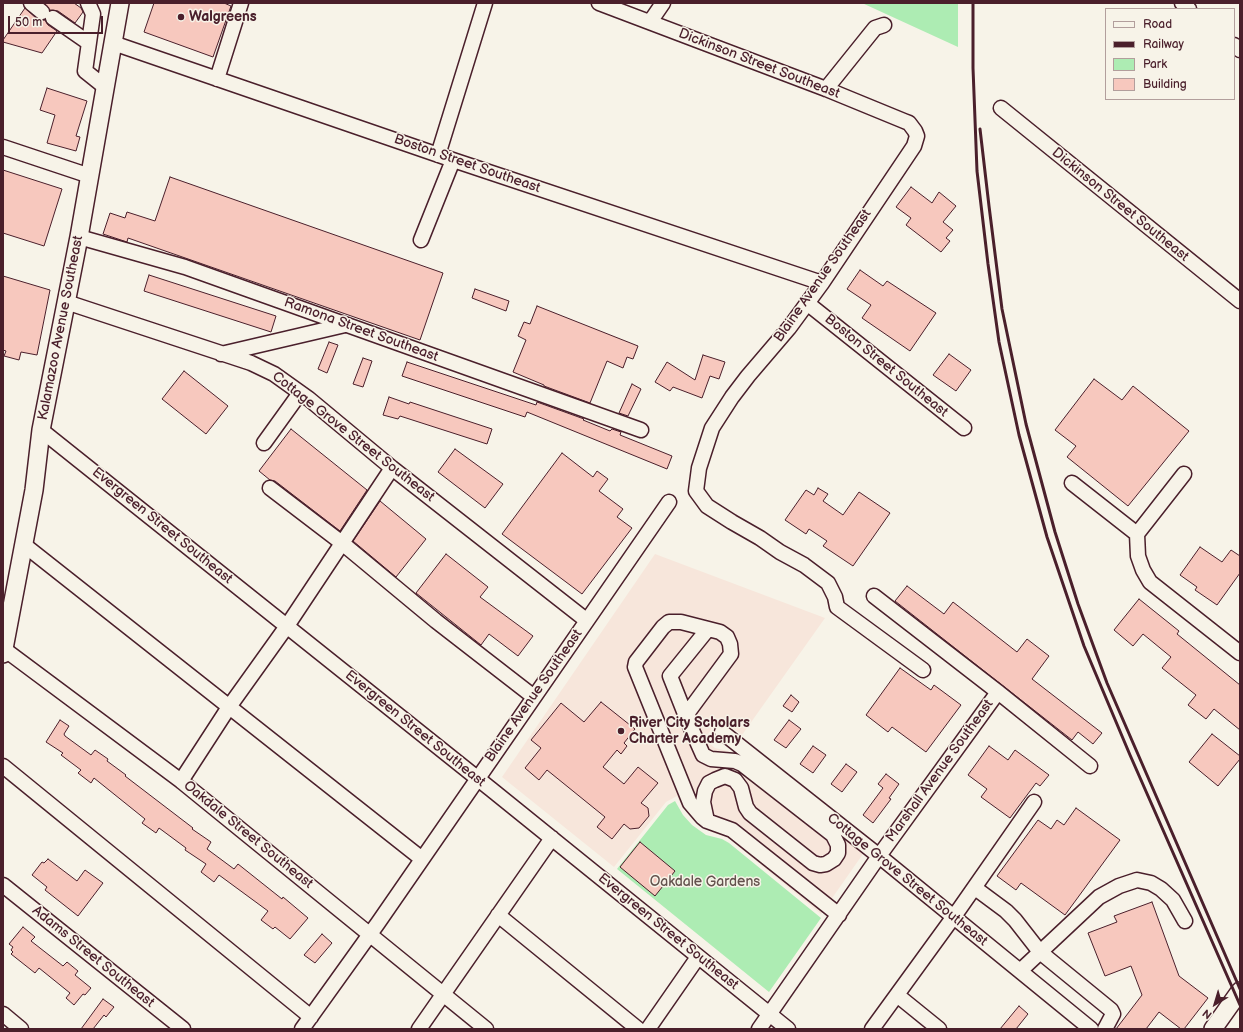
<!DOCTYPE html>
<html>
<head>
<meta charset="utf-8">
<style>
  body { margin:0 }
  #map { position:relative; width:1243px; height:1032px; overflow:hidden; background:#f7f3e8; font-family:"Balsamiq Sans",sans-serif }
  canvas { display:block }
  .frame { position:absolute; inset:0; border:4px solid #4a1f2b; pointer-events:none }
  .legend { position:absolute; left:1105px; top:8px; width:130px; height:92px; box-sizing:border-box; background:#f7f3e8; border:1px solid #b29e9c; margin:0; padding:5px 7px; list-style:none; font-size:12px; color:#4a1f2b }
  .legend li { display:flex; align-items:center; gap:8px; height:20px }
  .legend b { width:20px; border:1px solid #b29e9c }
  .north { position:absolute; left:1195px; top:984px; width:40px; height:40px; -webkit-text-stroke:3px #f7f3e8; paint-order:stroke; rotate:218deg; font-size:11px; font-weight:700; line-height:16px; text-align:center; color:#4a1f2b }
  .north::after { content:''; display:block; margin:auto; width:14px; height:18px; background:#4a1f2b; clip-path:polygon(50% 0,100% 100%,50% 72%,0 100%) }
  .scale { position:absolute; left:8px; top:16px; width:95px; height:18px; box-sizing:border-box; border:2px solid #4a1f2b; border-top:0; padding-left:5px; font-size:12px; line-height:14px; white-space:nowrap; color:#4a1f2b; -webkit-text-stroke:3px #f7f3e8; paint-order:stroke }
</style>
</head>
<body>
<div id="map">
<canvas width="1243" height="1032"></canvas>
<div class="frame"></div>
<ul class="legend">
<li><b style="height:5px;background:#f7f3e8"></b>Road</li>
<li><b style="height:5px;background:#4a1f2b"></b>Railway</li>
<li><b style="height:11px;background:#adecb3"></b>Park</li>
<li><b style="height:11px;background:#f7c8be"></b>Building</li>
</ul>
<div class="north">N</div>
<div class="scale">50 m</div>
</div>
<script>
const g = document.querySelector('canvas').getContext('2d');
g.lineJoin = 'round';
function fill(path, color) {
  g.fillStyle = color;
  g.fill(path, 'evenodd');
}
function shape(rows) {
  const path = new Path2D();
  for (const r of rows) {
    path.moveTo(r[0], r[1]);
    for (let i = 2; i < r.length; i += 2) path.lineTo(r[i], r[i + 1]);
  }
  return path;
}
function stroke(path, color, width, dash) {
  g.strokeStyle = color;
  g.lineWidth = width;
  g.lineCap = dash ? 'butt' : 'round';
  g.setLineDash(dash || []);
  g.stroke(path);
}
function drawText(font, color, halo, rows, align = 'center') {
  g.font = font + ' "Balsamiq Sans",sans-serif';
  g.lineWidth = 3;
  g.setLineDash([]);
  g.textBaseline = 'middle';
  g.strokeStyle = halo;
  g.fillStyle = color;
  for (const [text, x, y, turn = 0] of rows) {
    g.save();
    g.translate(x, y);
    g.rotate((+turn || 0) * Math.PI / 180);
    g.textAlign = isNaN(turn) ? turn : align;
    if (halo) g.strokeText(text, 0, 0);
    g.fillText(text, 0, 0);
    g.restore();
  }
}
fill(shape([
  [655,554,825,618,742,735,719,718,706,737,709,743,715,748,745,755,865,851,821,914,728,838,711,832,693,820,682,807,677,796,666,802,614,867,502,777]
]), '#f7e6db');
fill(shape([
  [862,3,958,3,958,47],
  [675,801,683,815,692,825,706,835,722,839,729,843,821,918,769,992,617,869,668,805]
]), '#adecb3');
const building = shape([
  [44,3,74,3,81,8,83,12,75,23,58,11,50,10,44,3],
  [154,3,224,3,231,6,213,57,144,32,154,3],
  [25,8,37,19,41,20,45,20,48,25,57,31,42,53,3,42,3,40,25,8],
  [47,88,87,101,76,136,80,137,76,151,47,143,55,115,40,110,47,88],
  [3,170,62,189,44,246,3,233,3,170],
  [170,177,443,273,420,340,128,238,127,242,103,234,110,213,125,218,127,212,155,221,170,177],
  [911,187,932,203,939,192,956,206,943,222,953,230,946,238,950,241,941,252,906,225,911,218,896,207,911,187],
  [860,270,883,286,887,281,936,313,910,351,862,318,871,305,847,289,860,270],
  [149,275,276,316,271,332,144,291,149,275],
  [3,276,50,290,37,355,21,352,19,360,4,356,6,351,3,350,3,276],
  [475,289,509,301,506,311,472,298,475,289],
  [537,306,638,346,633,359,627,357,623,368,607,361,590,403,544,386,544,385,513,372,526,340,518,336,524,322,530,324,537,306],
  [329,342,338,345,327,373,318,369,329,342],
  [949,354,971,370,956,391,933,375,949,354],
  [703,355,725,362,719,379,710,376,702,398,673,387,670,391,655,382,667,362,695,380,703,355],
  [363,358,372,361,363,387,353,384,363,358],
  [407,362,536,405,537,402,584,419,583,420,610,431,612,429,621,432,620,435,672,456,667,469,527,412,525,417,402,376,407,362],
  [184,371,228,406,206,434,162,399,184,371],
  [1094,379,1122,400,1133,386,1189,431,1128,506,1067,457,1076,446,1055,430,1094,379],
  [632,384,641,389,628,416,619,413,632,384],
  [389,397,409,404,410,402,492,429,487,444,400,416,398,419,383,415,389,397],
  [291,429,367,490,340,531,275,481,270,480,259,471,291,429],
  [455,449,503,484,485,508,438,472,455,449],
  [562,453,593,477,597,471,608,479,599,491,623,509,617,517,632,528,582,594,502,534,562,453],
  [818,488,828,494,823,501,843,515,859,492,890,513,853,566,823,546,827,541,809,529,806,534,785,520,806,490,814,495,818,488],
  [380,501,426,539,396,577,353,541,380,501],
  [1200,547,1222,562,1231,550,1240,556,1240,573,1217,605,1195,590,1197,587,1180,575,1200,547],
  [446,554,488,587,480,597,533,636,518,656,489,634,481,645,416,593,446,554],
  [907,586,944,614,953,602,1017,652,1027,639,1049,656,1032,679,1102,733,1093,744,1078,732,1072,740,895,601,907,586],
  [1139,599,1179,631,1177,634,1240,685,1240,730,1214,709,1206,719,1188,705,1196,695,1162,668,1171,657,1143,634,1133,646,1114,630,1139,599],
  [900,668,931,690,934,685,961,705,926,752,892,727,888,732,866,715,900,668],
  [791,695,799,702,792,712,783,706,791,695],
  [601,702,635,729,624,743,627,746,621,754,617,750,603,767,624,784,638,767,658,783,641,803,648,808,649,816,639,828,630,829,624,824,612,839,597,827,605,817,547,770,539,780,525,768,541,748,531,740,561,703,584,722,601,702],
  [60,720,69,726,64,734,65,736,91,755,95,750,108,759,107,761,126,775,125,776,193,828,192,829,211,842,207,849,234,869,238,864,282,899,283,897,308,918,290,939,275,927,273,929,261,920,268,911,219,875,214,882,201,872,206,864,185,850,186,848,159,828,156,833,142,823,145,819,94,778,91,783,78,773,81,770,61,755,63,753,46,742,60,720],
  [789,720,801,729,786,748,774,740,789,720],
  [1212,734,1240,756,1240,759,1218,786,1189,762,1212,734],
  [813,746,826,755,813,773,800,764,813,746],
  [989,746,1008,760,1015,750,1049,775,1040,786,1036,783,1010,818,981,797,987,789,968,775,989,746],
  [846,764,857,772,842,792,831,784,846,764],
  [886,774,899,784,889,798,891,799,873,823,863,815,883,788,878,784,886,774],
  [1076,808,1120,840,1065,915,1021,883,1016,890,997,876,1038,820,1051,829,1057,820,1064,825,1076,808],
  [640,842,675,871,655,896,620,867,640,842],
  [48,859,77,881,85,870,103,883,78,916,45,890,47,887,32,875,42,862,44,863,48,859],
  [1152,902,1179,976,1208,998,1184,1029,1181,1029,1159,1012,1146,1029,1116,1029,1142,995,1131,966,1105,976,1088,933,1117,922,1114,916,1152,902],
  [23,927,35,937,31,941,63,966,67,962,78,971,75,975,91,988,85,995,83,994,74,1005,66,998,70,993,39,968,35,973,11,954,13,952,11,950,13,947,9,944,23,927],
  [322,934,332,943,315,963,304,955,322,934],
  [103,999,114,1007,106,1017,104,1015,93,1029,81,1029,103,999],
  [1019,1006,1028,1014,1016,1029,1000,1029,1019,1006]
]);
fill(building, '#f7c8be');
stroke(building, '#4a1f2b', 1);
const minor = shape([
  [31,3,42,12],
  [88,3,93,14,85,71,105,87],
  [599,3,826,89,904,121,909,123,915,131,917,136,914,146,822,283,789,328,748,376,732,397,712,428,699,468,696,491,707,506,732,522,760,538,780,552,804,565,828,583,835,597,837,607,923,670],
  [1182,3,1189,9],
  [53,18,89,43],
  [650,22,663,3],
  [113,43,453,160,822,283],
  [1234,45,1240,50],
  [217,79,241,3],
  [826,89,875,28,884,25],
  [1001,108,1240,301],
  [3,147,90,176],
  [438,155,485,3],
  [79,237,185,267,641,430],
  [421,240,453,160],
  [66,302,251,363,274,374,309,399,392,468,586,620],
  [807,303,964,428],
  [221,354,345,325],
  [41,430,492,790,788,1029],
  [264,443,300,393],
  [1072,483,1137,534,1138,556,1143,570,1150,582,1240,653],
  [270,488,342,543,436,621,534,697],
  [1137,534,1184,474],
  [23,544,422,859],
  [874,596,998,692,1090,766],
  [4,649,181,781,486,1029],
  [687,719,670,676,708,629],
  [722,732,879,856,1091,1029],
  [3,766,311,1017],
  [181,781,229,707,287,626,392,468],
  [707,821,703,802,705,791,709,783,715,780,725,776,735,780,741,788,746,807,750,813,813,863,820,865,826,864,834,859,838,853,838,845,833,835,742,764,735,761,711,759,703,755,687,719,689,711,731,654,730,644,727,637,720,632,681,622,669,622,663,627,636,662,635,667,690,803,702,817,707,821,732,830,839,915],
  [3,885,183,1029],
  [975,888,1006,911,1015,920,1040,952,1111,1010,1113,1014,1105,1029],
  [498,915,638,1029],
  [1020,971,1099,897,1119,886,1137,880,1151,883,1161,889,1173,900,1185,921],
  [897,995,939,1029],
  [3,1014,21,1029],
  [302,1029,378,923,669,502],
  [419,1029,552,838],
  [648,1029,698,957],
  [759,1029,879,856,998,692],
  [872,1029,960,908,1034,802]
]);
const major = shape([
  [3,654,34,490,41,430,79,237,120,3],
  [1213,1029,1240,991]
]);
stroke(minor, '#4a1f2b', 17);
stroke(major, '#4a1f2b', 20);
stroke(minor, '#f7f3e8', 14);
stroke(major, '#f7f3e8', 17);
stroke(shape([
  [973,3,973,68,977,171,988,264,999,342,1019,435,1047,537,1084,646,1130,755,1240,1005],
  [980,129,989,206,1002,309,1026,424,1055,532,1078,604,1107,683,1240,989]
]), '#4a1f2b', 3);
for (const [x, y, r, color] of [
  [181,17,4,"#4a1f2b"],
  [621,731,4,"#4a1f2b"]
]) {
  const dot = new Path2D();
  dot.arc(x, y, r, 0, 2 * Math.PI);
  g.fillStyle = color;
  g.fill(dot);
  stroke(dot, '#f7f3e8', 1.5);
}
drawText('bold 14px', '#4a1f2b', '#f7f3e8', [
  ["Walgreens",189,17],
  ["River City Scholars",629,723],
  ["Charter Academy",629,739]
], 'left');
drawText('14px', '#4a1f2b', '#f7f3e8', [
  ["Dickinson Street Southeast",759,64,21],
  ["Boston Street Southeast",467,164,19],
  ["Dickinson Street Southeast",1120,205,39],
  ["Blaine Avenue Southeast",823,276,-55],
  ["Kalamazoo Avenue Southeast",61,328,-79],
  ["Ramona Street Southeast",361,330,20],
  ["Boston Street Southeast",886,366,39],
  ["Cottage Grove Street Southeast",353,437,38],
  ["Evergreen Street Southeast",162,526,39],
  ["Blaine Avenue Southeast",534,696,-55],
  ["Evergreen Street Southeast",415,729,39],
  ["Marshall Avenue Southeast",940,771,-54],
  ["Oakdale Street Southeast",248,835,39],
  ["Cottage Grove Street Southeast",907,880,39],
  ["Evergreen Street Southeast",668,932,39],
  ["Adams Street Southeast",93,957,39]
]);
drawText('14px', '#63524d', '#f7f3e8', [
  ["Oakdale Gardens",705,882]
]);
</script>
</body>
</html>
